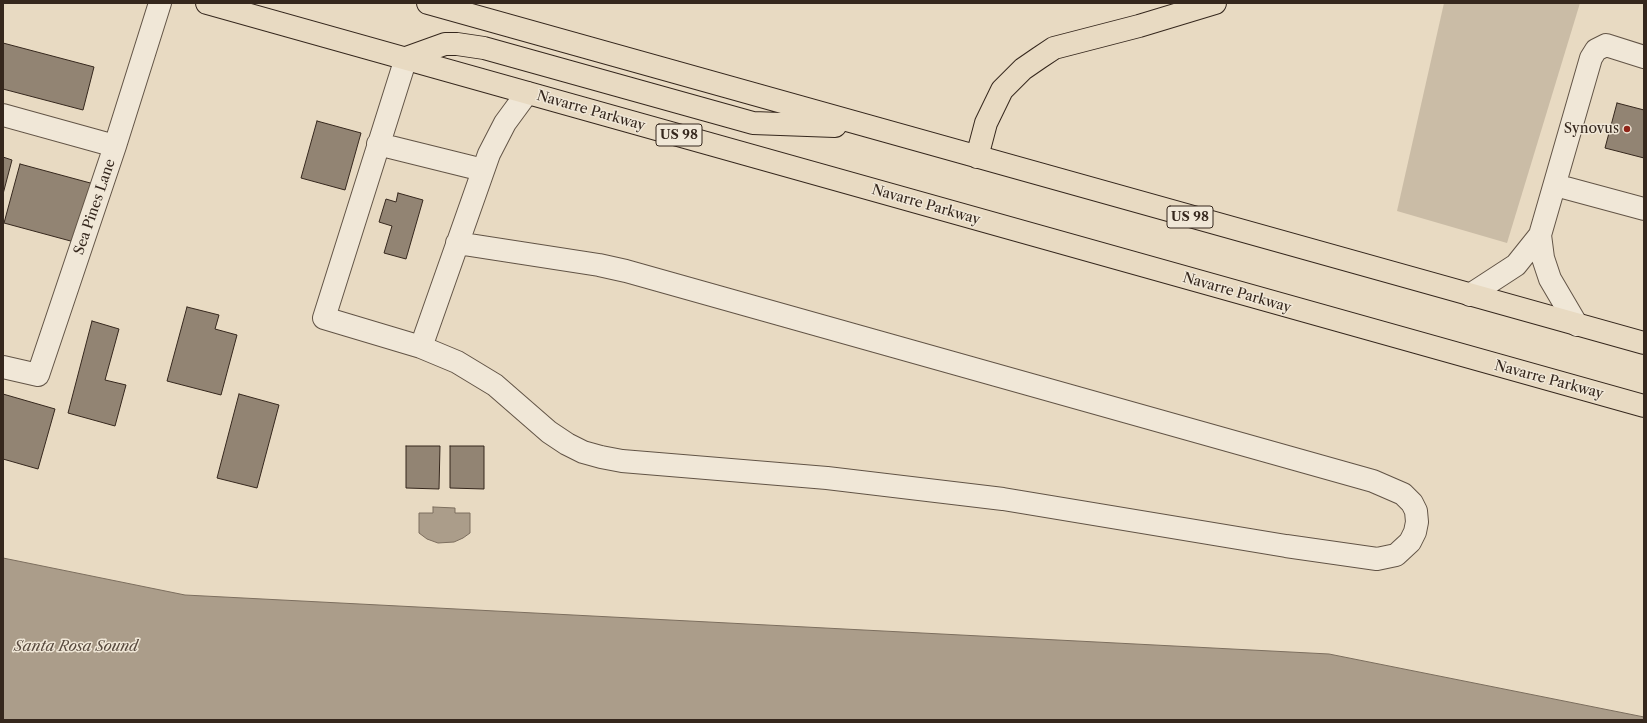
<!DOCTYPE html>
<html>
<head>
<meta charset="utf-8">
<style>
  body { margin:0 }
  #map { position:relative; width:1647px; height:723px; overflow:hidden; background:#e8dac2; font-family:"Libre Caslon Text",serif }
  canvas { display:block }
  .frame { position:absolute; inset:0; border:4px solid #35271d; pointer-events:none }
</style>
</head>
<body>
<div id="map">
<canvas width="1647" height="723"></canvas>
<div class="frame"></div>
</div>
<script>
const g = document.querySelector('canvas').getContext('2d');
g.lineJoin = 'round';
function fill(path, color) {
  g.fillStyle = color;
  g.fill(path, 'evenodd');
}
function shape(rows) {
  const path = new Path2D();
  for (const r of rows) {
    path.moveTo(r[0], r[1]);
    for (let i = 2; i < r.length; i += 2) path.lineTo(r[i], r[i + 1]);
  }
  return path;
}
function stroke(path, color, width, dash) {
  g.strokeStyle = color;
  g.lineWidth = width;
  g.lineCap = dash ? 'butt' : 'round';
  g.setLineDash(dash || []);
  g.stroke(path);
}
function drawText(font, color, halo, rows, align = 'center') {
  g.font = font + ' "Libre Caslon Text",serif';
  g.lineWidth = 3;
  g.setLineDash([]);
  g.textBaseline = 'middle';
  g.strokeStyle = halo;
  g.fillStyle = color;
  for (const [text, x, y, turn = 0] of rows) {
    g.save();
    g.translate(x, y);
    g.rotate((+turn || 0) * Math.PI / 180);
    g.textAlign = isNaN(turn) ? turn : align;
    if (halo) g.strokeText(text, 0, 0);
    g.fillText(text, 0, 0);
    g.restore();
  }
}
fill(shape([
  [1444,3,1580,3,1507,243,1397,211]
]), '#cabca6');
const water = shape([
  [433,507,455,508,455,513,470,513,470,533,463,538,454,542,438,543,427,539,419,533,419,513,433,513,433,507],
  [3,558,185,595,1329,654,1644,717,1644,720,3,720,3,558]
]);
fill(water, '#ab9d8a');
stroke(water, '#7c6e5e', 1);
const building = shape([
  [3,43,94,67,83,110,3,89,3,43],
  [1617,103,1644,110,1644,158,1605,148,1617,103],
  [317,121,361,133,345,190,301,178,317,121],
  [3,157,12,160,3,194,3,157],
  [20,164,94,184,78,243,4,223,20,164],
  [398,193,423,200,406,259,384,253,392,226,379,222,386,199,396,202,398,193],
  [187,307,219,315,215,329,237,335,221,395,167,381,187,307],
  [92,321,119,329,105,380,126,385,115,426,68,413,92,321],
  [3,394,55,409,38,469,3,459,3,394],
  [239,394,279,405,257,488,217,478,239,394],
  [406,446,440,446,439,489,406,488,406,446],
  [450,446,484,446,484,489,450,488,450,446]
]);
fill(building, '#928473');
stroke(building, '#35271d', 1);
const minor = shape([
  [406,58,324,318,421,347,457,362,495,385,549,432,567,444,583,452,601,457,622,461,827,478,1003,499,1286,546,1377,559,1396,555,1410,542,1415,532,1417,522,1416,511,1412,503,1403,494,1373,481,626,271,599,265,457,243],
  [3,115,115,146],
  [378,144,483,170],
  [1555,185,1644,209],
  [1470,295,1516,265,1540,235],
  [1577,325,1550,279,1543,258,1540,235,1591,58,1596,50,1606,45,1644,57],
  [421,347,489,154,505,123,527,93],
  [3,367,38,375,115,146,160,3]
]);
const highway = shape([
  [207,3,1644,406],
  [428,3,1644,343],
  [406,58,445,44,457,44,484,48,753,123,835,126],
  [977,157,986,123,1002,90,1023,69,1039,58,1054,48,1139,26,1215,3]
]);
stroke(minor, '#625446', 24);
stroke(highway, '#35271d', 24);
stroke(minor, '#f0e7d7', 22);
stroke(highway, '#e8dac2', 22);
for (const [x, y, r, color] of [
  [1627,129,4,"#8f2418"]
]) {
  const dot = new Path2D();
  dot.arc(x, y, r, 0, 2 * Math.PI);
  g.fillStyle = color;
  g.fill(dot);
  stroke(dot, '#f0e7d7', 1.5);
}
for (const [x, y, w] of [
  [679,135,46],
  [1190,217,46]
]) {
  const box = new Path2D();
  box.roundRect(x - w / 2, y - 11, w, 22, 3);
  g.fillStyle = '#f0e7d7';
  g.fill(box);
  stroke(box, '#35271d', 1);
}
drawText('bold 13px', '#35271d', null, [
  ["US 98",679,135],
  ["US 98",1190,217]
]);
drawText('14px', '#35271d', '#f0e7d7', [
  ["Navarre Parkway",591,111,16],
  ["Navarre Parkway",926,205,16],
  ["Sea Pines Lane",95,207,-71],
  ["Navarre Parkway",1237,293,16],
  ["Navarre Parkway",1549,380,15]
]);
drawText('14px', '#35271d', '#f0e7d7', [
  ["Synovus",1619,129]
], 'right');
drawText('italic 15px', '#584a3e', '#f0e7d7', [
  ["Santa Rosa Sound",76,647]
]);
</script>
</body>
</html>
